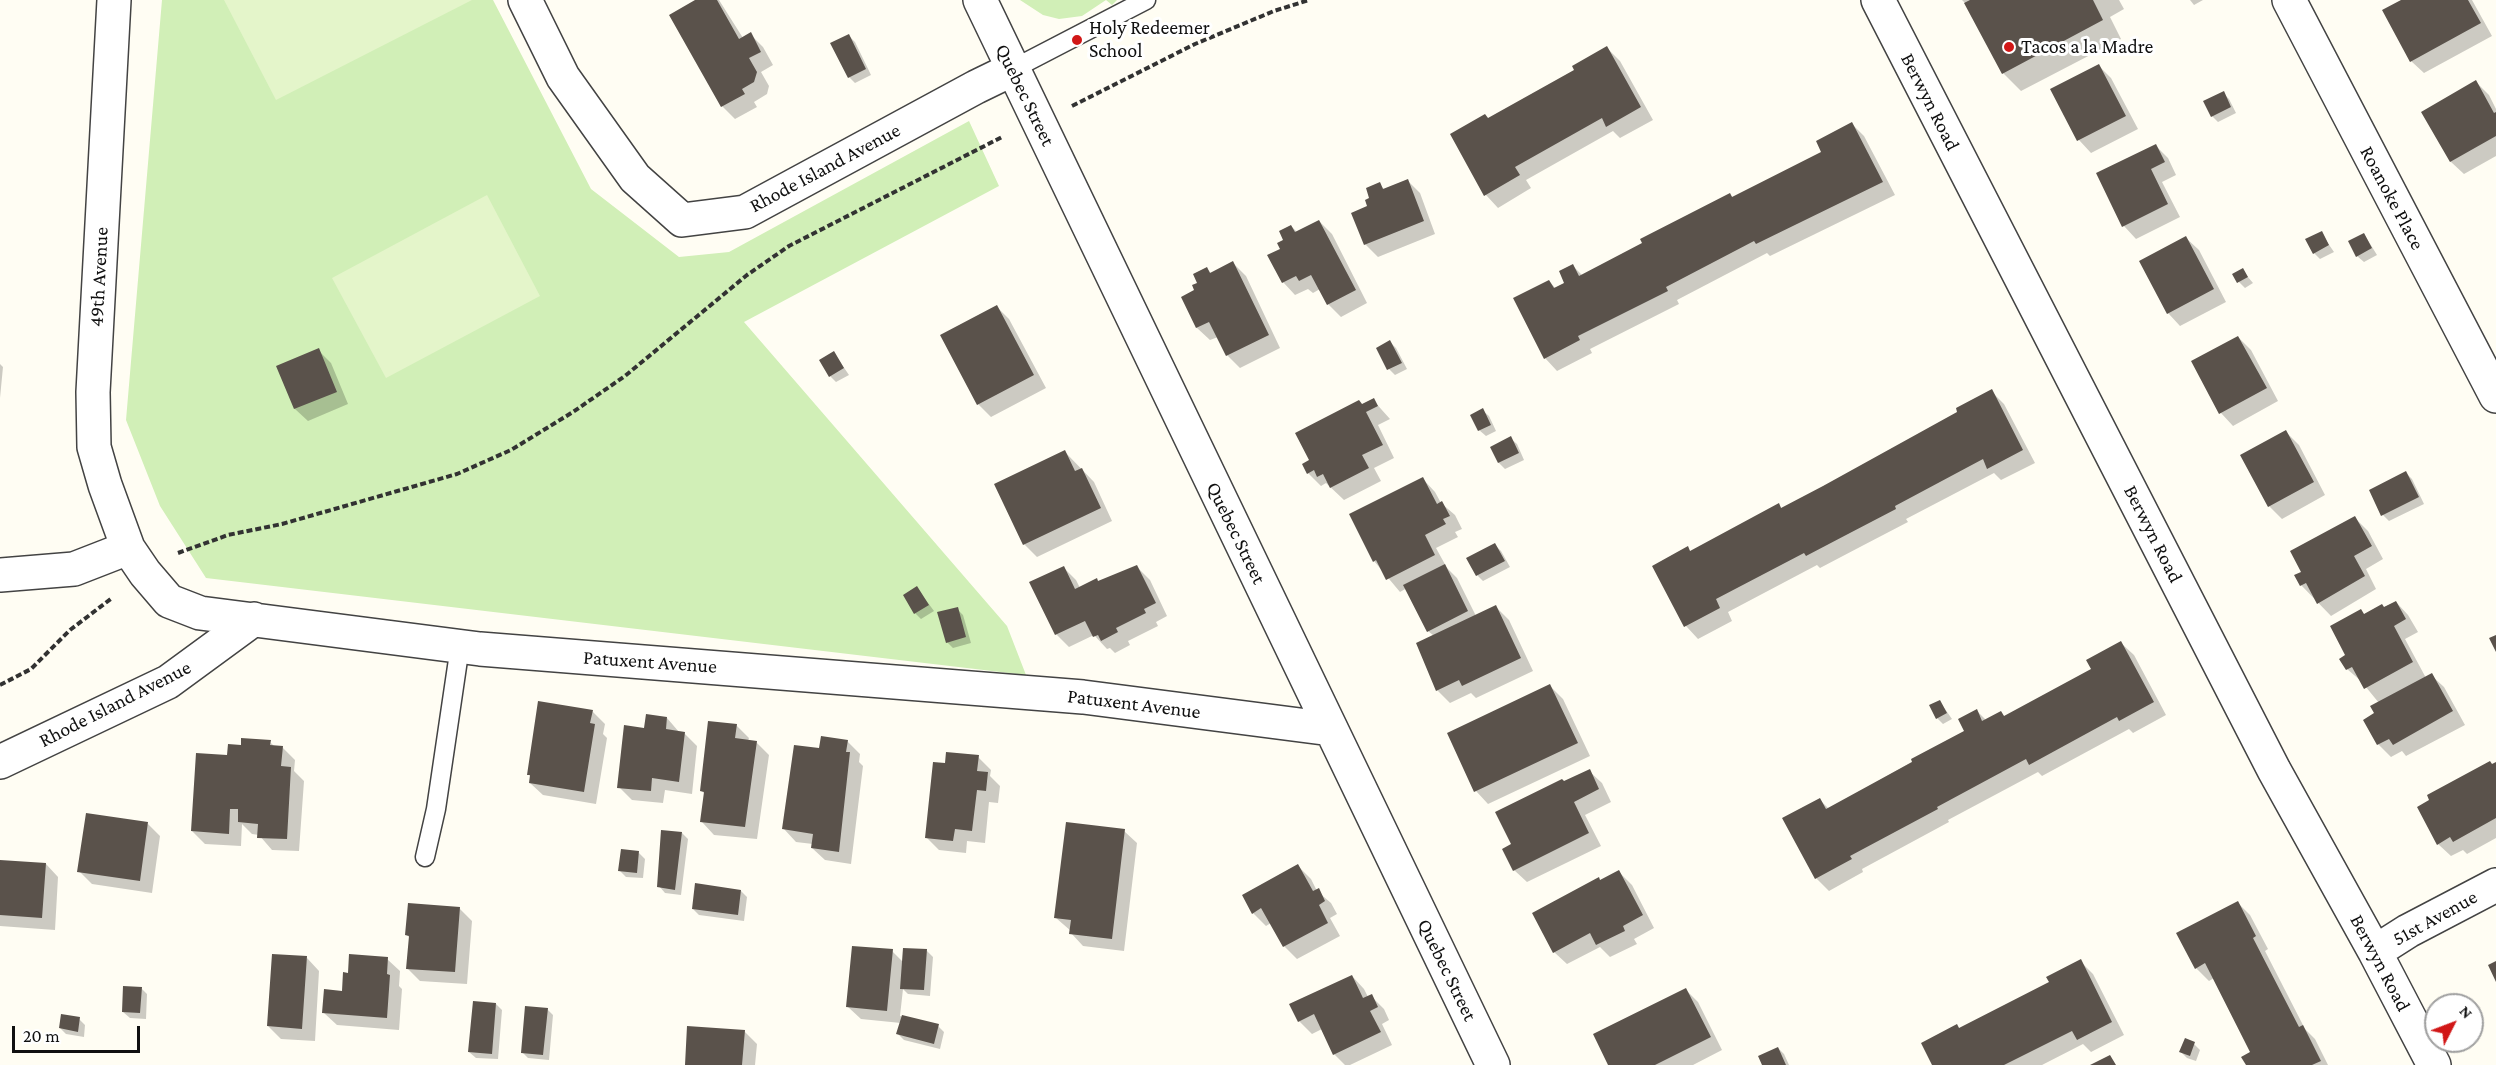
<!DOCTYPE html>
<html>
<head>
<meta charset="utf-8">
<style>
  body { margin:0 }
  #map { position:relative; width:2496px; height:1065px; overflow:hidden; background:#fffdf3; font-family:"Crimson Pro",serif }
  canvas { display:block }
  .north { position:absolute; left:2424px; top:993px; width:60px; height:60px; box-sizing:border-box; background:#fff; border:2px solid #9f9f9f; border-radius:50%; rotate:48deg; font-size:16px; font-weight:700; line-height:24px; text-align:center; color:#101010 }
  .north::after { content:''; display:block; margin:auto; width:21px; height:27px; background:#d11717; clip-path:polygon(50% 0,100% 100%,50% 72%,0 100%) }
  .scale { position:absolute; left:12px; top:1026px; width:128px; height:27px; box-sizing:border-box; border:3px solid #101010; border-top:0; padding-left:8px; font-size:18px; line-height:21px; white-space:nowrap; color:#101010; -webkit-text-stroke:4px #fff; paint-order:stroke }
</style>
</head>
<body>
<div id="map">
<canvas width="2496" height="1065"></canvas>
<div class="north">N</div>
<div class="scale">20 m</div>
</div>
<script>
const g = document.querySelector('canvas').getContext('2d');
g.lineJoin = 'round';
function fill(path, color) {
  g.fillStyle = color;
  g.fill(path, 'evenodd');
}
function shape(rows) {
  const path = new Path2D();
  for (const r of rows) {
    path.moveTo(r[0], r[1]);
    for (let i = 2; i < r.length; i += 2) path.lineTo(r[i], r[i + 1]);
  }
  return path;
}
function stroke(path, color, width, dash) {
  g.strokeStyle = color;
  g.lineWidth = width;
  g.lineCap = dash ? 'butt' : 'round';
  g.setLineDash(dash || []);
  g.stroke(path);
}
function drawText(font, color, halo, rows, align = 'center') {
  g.font = font + ' "Crimson Pro",serif';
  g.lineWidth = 6;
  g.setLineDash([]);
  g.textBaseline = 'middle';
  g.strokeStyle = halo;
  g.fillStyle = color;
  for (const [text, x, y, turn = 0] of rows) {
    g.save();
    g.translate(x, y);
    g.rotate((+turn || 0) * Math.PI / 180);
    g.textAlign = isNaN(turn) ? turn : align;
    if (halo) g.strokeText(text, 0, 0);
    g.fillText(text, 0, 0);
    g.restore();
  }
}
fill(shape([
  [162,0,493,0,591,189,679,257,729,252,969,121,999,186,744,322,1007,626,1026,675,206,578,160,506,126,420],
  [1020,0,1117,0,1112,5,1106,0,1082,16,1059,19,1043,15]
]), '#d1efb7');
fill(shape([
  [224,0,472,0,276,100],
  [487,195,540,296,386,378,332,278]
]), '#e4f5ca');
fill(shape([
  [699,0,719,0,743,38,750,34,763,47,773,65,761,72,769,86,767,94,754,102,757,107,735,119,722,106],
  [1962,0,2119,0,2124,9,2110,17,2121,39,2021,91,2003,73,1968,6],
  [2190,0,2203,0,2194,5],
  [2404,0,2472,0,2492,36,2424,73,2411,61],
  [848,35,855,42,871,75,855,83,849,77],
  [1607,48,1620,61,1653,120,1620,138,1613,131,1526,180,1531,188,1498,208,1486,195,1452,135,1488,120,1576,71],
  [2098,65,2111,78,2138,129,2091,153,2079,140,2052,89],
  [2476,82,2489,95,2496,109,2496,156,2464,174,2451,162,2423,113],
  [2223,93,2229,99,2236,113,2218,122,2212,116],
  [1852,124,1864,136,1895,195,1770,256,1767,253,1677,300,1679,304,1590,349,1592,353,1557,371,1545,358,1549,281,1556,289,1566,283,1572,265,1583,276,1644,244,1730,195,1734,198,1823,152],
  [2155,145,2168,158,2176,175,2162,182,2180,217,2136,239,2124,226],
  [1408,181,1420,193,1435,234,1378,257,1365,244,1371,199,1379,184,1385,190],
  [1319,221,1332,234,1367,303,1341,317,1328,304,1320,289,1313,293,1308,289,1295,295,1283,282,1282,250,1291,226,1298,233],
  [2321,233,2334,252,2320,259,2314,253],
  [2364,234,2377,255,2364,262,2357,256],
  [2186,238,2199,250,2226,302,2180,326,2168,313],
  [1233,263,1246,276,1280,348,1240,368,1227,355,1218,337,1210,340,1197,328,1183,297,1196,290,1207,269,1212,274],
  [2242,270,2253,283,2245,288,2239,282],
  [996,306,1009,319,1046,388,991,417,978,404],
  [2238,337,2251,350,2278,401,2233,426,2221,413],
  [1390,342,1396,348,1407,369,1395,375,1389,369,1378,349],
  [318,350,331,363,348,404,308,421,295,409,278,367],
  [834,353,849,375,836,382,830,376],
  [0,364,3,367,0,398],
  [1991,391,2004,404,2035,463,2001,480,1994,473,1906,519,1908,522,1860,547,1820,568,1817,565,1728,612,1732,621,1698,639,1686,626,1654,566,1687,548,1691,552,1779,505,1782,509,1959,413],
  [1373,400,1390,419,1378,425,1394,458,1374,468,1381,481,1344,500,1326,483,1321,486,1308,473,1311,461,1362,405],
  [1482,410,1489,416,1496,431,1486,436,1479,430],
  [2286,432,2299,445,2325,495,2282,519,2269,506],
  [1510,438,1517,444,1524,460,1505,469,1499,463,1492,447],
  [1065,452,1094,482,1112,521,1037,557,1024,544],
  [2406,473,2412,479,2424,504,2389,521,2383,515],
  [1423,479,1435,492,1441,503,1455,515,1462,529,1455,532,1458,537,1436,548,1447,568,1457,578,1476,616,1496,607,1509,620,1533,671,1476,698,1471,693,1450,703,1437,690,1434,636,1428,631,1407,588,1400,592,1374,561],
  [2355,518,2368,531,2383,559,2366,569,2376,589,2331,616,2301,585,2303,572],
  [1495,545,1501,551,1510,567,1483,581,1477,575],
  [1137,567,1150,580,1167,616,1156,622,1158,626,1128,641,1130,645,1115,653,1110,648,1107,649,1094,635,1069,647,1056,634,1064,568,1076,580,1080,588],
  [917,588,934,611,921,619,915,613],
  [2396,602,2408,615,2418,632,2405,639,2426,678,2431,675,2444,687,2465,725,2406,756,2402,751,2391,757,2378,744,2376,713,2379,703,2361,681,2347,669,2347,656,2365,615],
  [957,609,963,615,971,643,953,648,947,642],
  [2121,643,2134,655,2166,715,2133,733,2129,729,2042,776,2038,772,1948,820,1949,822,1862,869,1863,872,1829,891,1816,878,1820,800,1829,809,1966,731,1977,711,1986,720,2001,713,2005,717,2093,669],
  [1550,686,1563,699,1590,756,1488,804,1476,791],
  [1940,702,1952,719,1943,724,1937,718],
  [592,711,605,724,603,734,607,738,596,804,543,795,530,783,531,777,528,774],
  [667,718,679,732,684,733,697,746,692,794,665,790,663,803,632,800,619,787],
  [736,725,749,738,748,741,756,742,769,755,757,839,714,835,702,822,705,794,702,791],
  [847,741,860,754,859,762,863,766,851,864,825,860,812,848,813,844,796,842,784,829,821,750],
  [270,742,275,747,282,747,295,760,294,771,304,781,299,851,272,850,259,835,252,834,242,824,241,846,205,844,192,831,228,757],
  [978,757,991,770,990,776,1000,786,998,803,989,802,985,843,967,841,966,853,939,850,926,837,946,765],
  [2496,764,2496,838,2467,854,2463,850,2451,856,2438,844],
  [1589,771,1602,783,1611,802,1585,815,1601,846,1527,882,1514,870,1513,845,1564,783],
  [148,824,160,836,152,893,92,884,79,871],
  [1124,831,1137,843,1124,951,1083,946,1071,933,1071,931,1056,918],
  [682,833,688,839,681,895,665,893,659,886],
  [639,853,645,859,643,878,626,877,620,871],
  [0,861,46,864,58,877,55,930,0,926],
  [1298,866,1311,879,1317,891,1331,903,1337,914,1330,918,1340,936,1297,959,1284,946,1271,923,1266,926,1253,913],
  [1619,872,1632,885,1654,928,1634,939,1637,944,1610,957,1600,947,1567,964,1554,952,1601,881],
  [741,891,747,897,744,921,699,915,693,909],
  [2238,903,2250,915,2268,949,2265,951,2305,1029,2315,1039,2328,1065,2247,1065,2252,1053,2214,978,2209,981,2196,968,2178,933],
  [459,908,472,921,467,984,420,981,407,968,410,938,407,935],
  [892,951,903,962,927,951,933,957,930,996,908,994,903,989,900,1016,938,1026,944,1032,940,1049,904,1040,898,1034,901,1023,861,1019,848,1007],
  [307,958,319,971,315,1041,281,1039,268,1026],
  [387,959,400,971,399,986,402,989,399,1030,337,1025,324,1013,343,992,349,974],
  [2080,961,2093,974,2124,1035,2091,1052,2083,1044,2042,1065,1934,1065,1957,1026,1960,1029,2051,983],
  [1352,976,1364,989,1368,997,1371,996,1384,1009,1389,1020,1382,1024,1392,1045,1350,1065,1345,1065,1334,1054,1322,1029,1312,1034,1299,1021],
  [141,988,147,994,146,1019,130,1018,123,1012],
  [1686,990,1698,1002,1722,1050,1693,1065,1610,1065],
  [496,1004,502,1010,498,1059,476,1058,469,1052],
  [547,1009,553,1015,549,1060,528,1058,522,1052],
  [79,1019,85,1025,84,1037,66,1034,60,1028],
  [744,1031,757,1044,755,1065,686,1065],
  [2194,1044,2200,1050,2196,1061,2187,1058,2181,1052],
  [1778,1048,1784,1054,1789,1065,1764,1065]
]), '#0003');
fill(shape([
  [695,0,717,0,739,39,751,32,761,52,749,58,757,72,754,82,742,89,745,94,721,107,669,15],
  [1970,0,2093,0,2103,20,2002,74,1964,3],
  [2401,0,2468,0,2481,23,2410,62,2382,10],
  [849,34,866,69,848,78,830,43],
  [1607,46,1641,107,1606,127,1602,118,1515,167,1520,175,1484,196,1450,134,1485,114,1488,118,1574,70,1572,66],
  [2099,64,2126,116,2077,141,2050,89],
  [2476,80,2494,113,2496,112,2496,136,2450,162,2421,112],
  [2224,91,2231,107,2211,117,2203,101],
  [1852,122,1883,182,1756,244,1754,241,1666,287,1668,291,1578,336,1580,340,1544,359,1513,298,1549,280,1554,288,1564,283,1559,271,1573,264,1579,276,1642,243,1640,239,1687,215,1730,193,1732,197,1821,152,1816,141],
  [2156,144,2165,162,2151,169,2168,204,2122,227,2096,173],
  [1408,179,1424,221,1364,245,1351,213,1367,206,1365,200,1369,198,1366,188,1380,182,1383,189],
  [1319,220,1356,290,1327,305,1311,275,1299,281,1296,276,1282,283,1267,255,1280,249,1277,243,1283,240,1279,231,1291,225,1295,232],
  [2322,231,2329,245,2313,254,2305,239],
  [2364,233,2372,248,2356,257,2348,241],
  [2186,236,2214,289,2167,314,2139,261],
  [1233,261,1269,335,1226,356,1209,322,1196,328,1181,297,1194,290,1192,285,1197,283,1193,274,1207,267,1210,273],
  [2243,268,2248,277,2237,283,2232,274],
  [997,305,1034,375,977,405,940,335],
  [2238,336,2267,388,2219,414,2191,361],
  [1390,340,1402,363,1387,370,1376,348],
  [319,348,337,392,294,409,276,366],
  [834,351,844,368,829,377,819,360],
  [1992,389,2023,450,1987,469,1983,459,1895,506,1896,509,1848,534,1806,556,1804,553,1716,599,1720,608,1684,627,1652,566,1688,546,1690,551,1779,503,1781,508,1823,486,1957,412,1956,408],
  [1374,398,1378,406,1366,412,1383,445,1362,455,1369,468,1330,488,1323,474,1317,477,1314,470,1307,474,1302,464,1309,460,1295,433,1359,400,1362,404],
  [1483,408,1491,425,1478,431,1470,415],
  [2286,430,2314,482,2268,507,2240,455],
  [1511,436,1519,453,1498,463,1490,447],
  [1065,450,1075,471,1082,468,1101,508,1023,545,994,484],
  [2406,471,2419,497,2381,516,2369,490],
  [1423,477,1437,504,1442,501,1450,516,1443,519,1446,524,1425,535,1435,555,1386,580,1376,560,1373,562,1349,514],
  [2355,516,2372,546,2354,556,2365,576,2317,604,2306,583,2300,586,2294,575,2301,572,2290,551],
  [1495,543,1505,561,1476,576,1466,558],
  [1445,564,1468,611,1427,632,1403,585],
  [1137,565,1156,603,1144,609,1146,613,1116,628,1118,632,1101,641,1098,635,1093,637,1085,621,1055,635,1029,582,1064,566,1075,589,1097,578,1098,581],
  [917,586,929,605,914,614,903,595],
  [2396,601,2406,619,2394,626,2413,662,2364,689,2352,667,2346,670,2339,659,2345,655,2330,626,2361,609,2364,614,2382,604,2384,607],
  [1496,605,1521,658,1462,686,1459,680,1436,691,1416,643],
  [958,607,966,637,946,643,937,612],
  [2496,635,2496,652,2489,638],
  [2121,641,2154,702,2119,721,2117,717,2029,765,2026,759,1937,807,1938,809,1850,856,1852,859,1815,879,1782,818,1820,798,1826,809,1912,762,1911,759,1964,731,1958,719,1977,709,1982,721,2001,711,2004,716,2091,669,2086,660],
  [2432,673,2453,711,2393,745,2389,739,2377,745,2363,720,2374,713,2370,706],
  [1550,684,1578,743,1474,792,1447,733],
  [1940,700,1947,713,1936,719,1929,705],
  [538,701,593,710,590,723,595,724,584,792,529,783,530,775,527,775],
  [646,714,667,717,666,729,685,732,679,782,652,778,651,791,617,788,624,725,644,728],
  [708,721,737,724,735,738,757,741,745,827,700,822,704,792,700,791],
  [821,736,848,740,846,752,850,752,839,852,811,848,813,834,782,829,794,745,819,748],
  [241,738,271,740,270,745,283,746,281,766,291,767,287,839,257,838,258,824,238,822,238,809,230,809,229,834,191,831,196,753,227,755,228,744,241,745],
  [946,752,979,755,977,771,988,772,986,791,977,790,972,831,955,829,953,841,925,838,933,762,945,763],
  [2490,761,2492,764,2496,762,2496,818,2453,842,2450,837,2437,845,2417,807,2429,800,2427,795],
  [1590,769,1599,789,1574,802,1589,833,1513,871,1502,849,1511,844,1495,812,1562,779,1564,781],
  [86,813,148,822,140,881,77,872],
  [1066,822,1125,829,1112,939,1069,934,1071,920,1054,918],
  [661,830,682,832,675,890,657,887],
  [621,849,639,851,637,873,618,871],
  [0,860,46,863,42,918,0,915],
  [1298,864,1313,891,1319,888,1325,901,1319,905,1328,923,1283,947,1261,908,1252,914,1242,895],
  [1619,870,1643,915,1623,926,1625,931,1596,945,1590,933,1553,953,1532,913,1599,877,1600,880],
  [695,883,741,890,738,915,692,909],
  [2238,901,2256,936,2253,938,2299,1027,2303,1025,2321,1061,2312,1065,2246,1065,2241,1057,2250,1052,2205,963,2195,969,2176,933],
  [408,903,460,907,455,972,406,969,409,936,405,935],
  [852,946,893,949,887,1011,846,1007],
  [903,948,927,949,924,990,900,989],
  [272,954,307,956,302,1029,267,1026],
  [349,954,388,957,387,974,390,975,387,1018,322,1013,324,989,342,991,343,972,348,973],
  [2081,959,2112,1022,2077,1040,2072,1031,2004,1065,1932,1065,1921,1043,1957,1024,1959,1028,2049,982,2046,977],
  [2496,961,2496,982,2488,965],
  [1352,975,1363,998,1372,994,1378,1007,1370,1011,1381,1032,1333,1055,1314,1014,1298,1022,1289,1004],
  [123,986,142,987,140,1013,122,1012],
  [1686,988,1711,1037,1655,1065,1608,1065,1593,1034],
  [473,1001,496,1003,492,1054,468,1052],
  [525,1006,548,1008,543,1055,521,1053],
  [61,1014,80,1017,78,1032,59,1028],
  [902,1015,939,1024,934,1044,896,1034],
  [687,1026,745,1030,742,1065,685,1065],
  [2185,1038,2195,1042,2190,1056,2179,1052],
  [1778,1047,1786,1065,1762,1065,1758,1056],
  [2110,1055,2116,1065,2090,1065]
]), '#5a524b');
const lane = shape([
  [1013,69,1146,0],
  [425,857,436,809,460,646]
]);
const street = shape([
  [114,0,93,392,94,447,105,485,128,548],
  [525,0,563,77,635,178,682,220,745,212,976,87,1013,69],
  [980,0,1493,1065],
  [1878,0,2274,770,2375,952,2434,1065],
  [2289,0,2496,396],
  [0,575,74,569,128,548,145,573,169,601,200,613,480,649,1083,697,1331,729],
  [0,762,168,682,254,619],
  [2375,952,2408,931,2496,885]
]);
stroke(lane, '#434343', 21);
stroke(street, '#434343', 36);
stroke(shape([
  [1072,106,1195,44,1274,11,1309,0],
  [178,553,228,535,282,524,457,474,511,450,573,412,625,376,747,275,789,246,1002,137],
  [0,685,31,669,70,630,112,598]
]), '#323232', 4, [6, 3]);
stroke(lane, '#fff', 18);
stroke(street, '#fff', 33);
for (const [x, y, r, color] of [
  [1077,40,6,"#d11717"],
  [2009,47,6,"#d11717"]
]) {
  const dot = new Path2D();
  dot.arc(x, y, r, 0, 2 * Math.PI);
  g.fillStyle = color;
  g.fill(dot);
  stroke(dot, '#fff', 2);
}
drawText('20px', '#101010', '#fff', [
  ["Holy Redeemer",1089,28],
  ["School",1089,51],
  ["Tacos a la Madre",2021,47]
], 'left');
drawText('20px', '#101010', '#fff', [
  ["Quebec Street",1025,95,64],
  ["Berwyn Road",1930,102,63],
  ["Rhode Island Avenue",825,168,-28],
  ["Roanoke Place",2392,198,62],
  ["49th Avenue",99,277,-87],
  ["Quebec Street",1236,533,64],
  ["Berwyn Road",2153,534,63],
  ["Patuxent Avenue",650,662,4],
  ["Rhode Island Avenue",115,704,-27],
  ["Patuxent Avenue",1134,704,7],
  ["51st Avenue",2435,918,-29],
  ["Berwyn Road",2380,963,62],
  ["Quebec Street",1447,970,64]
]);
</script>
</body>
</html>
